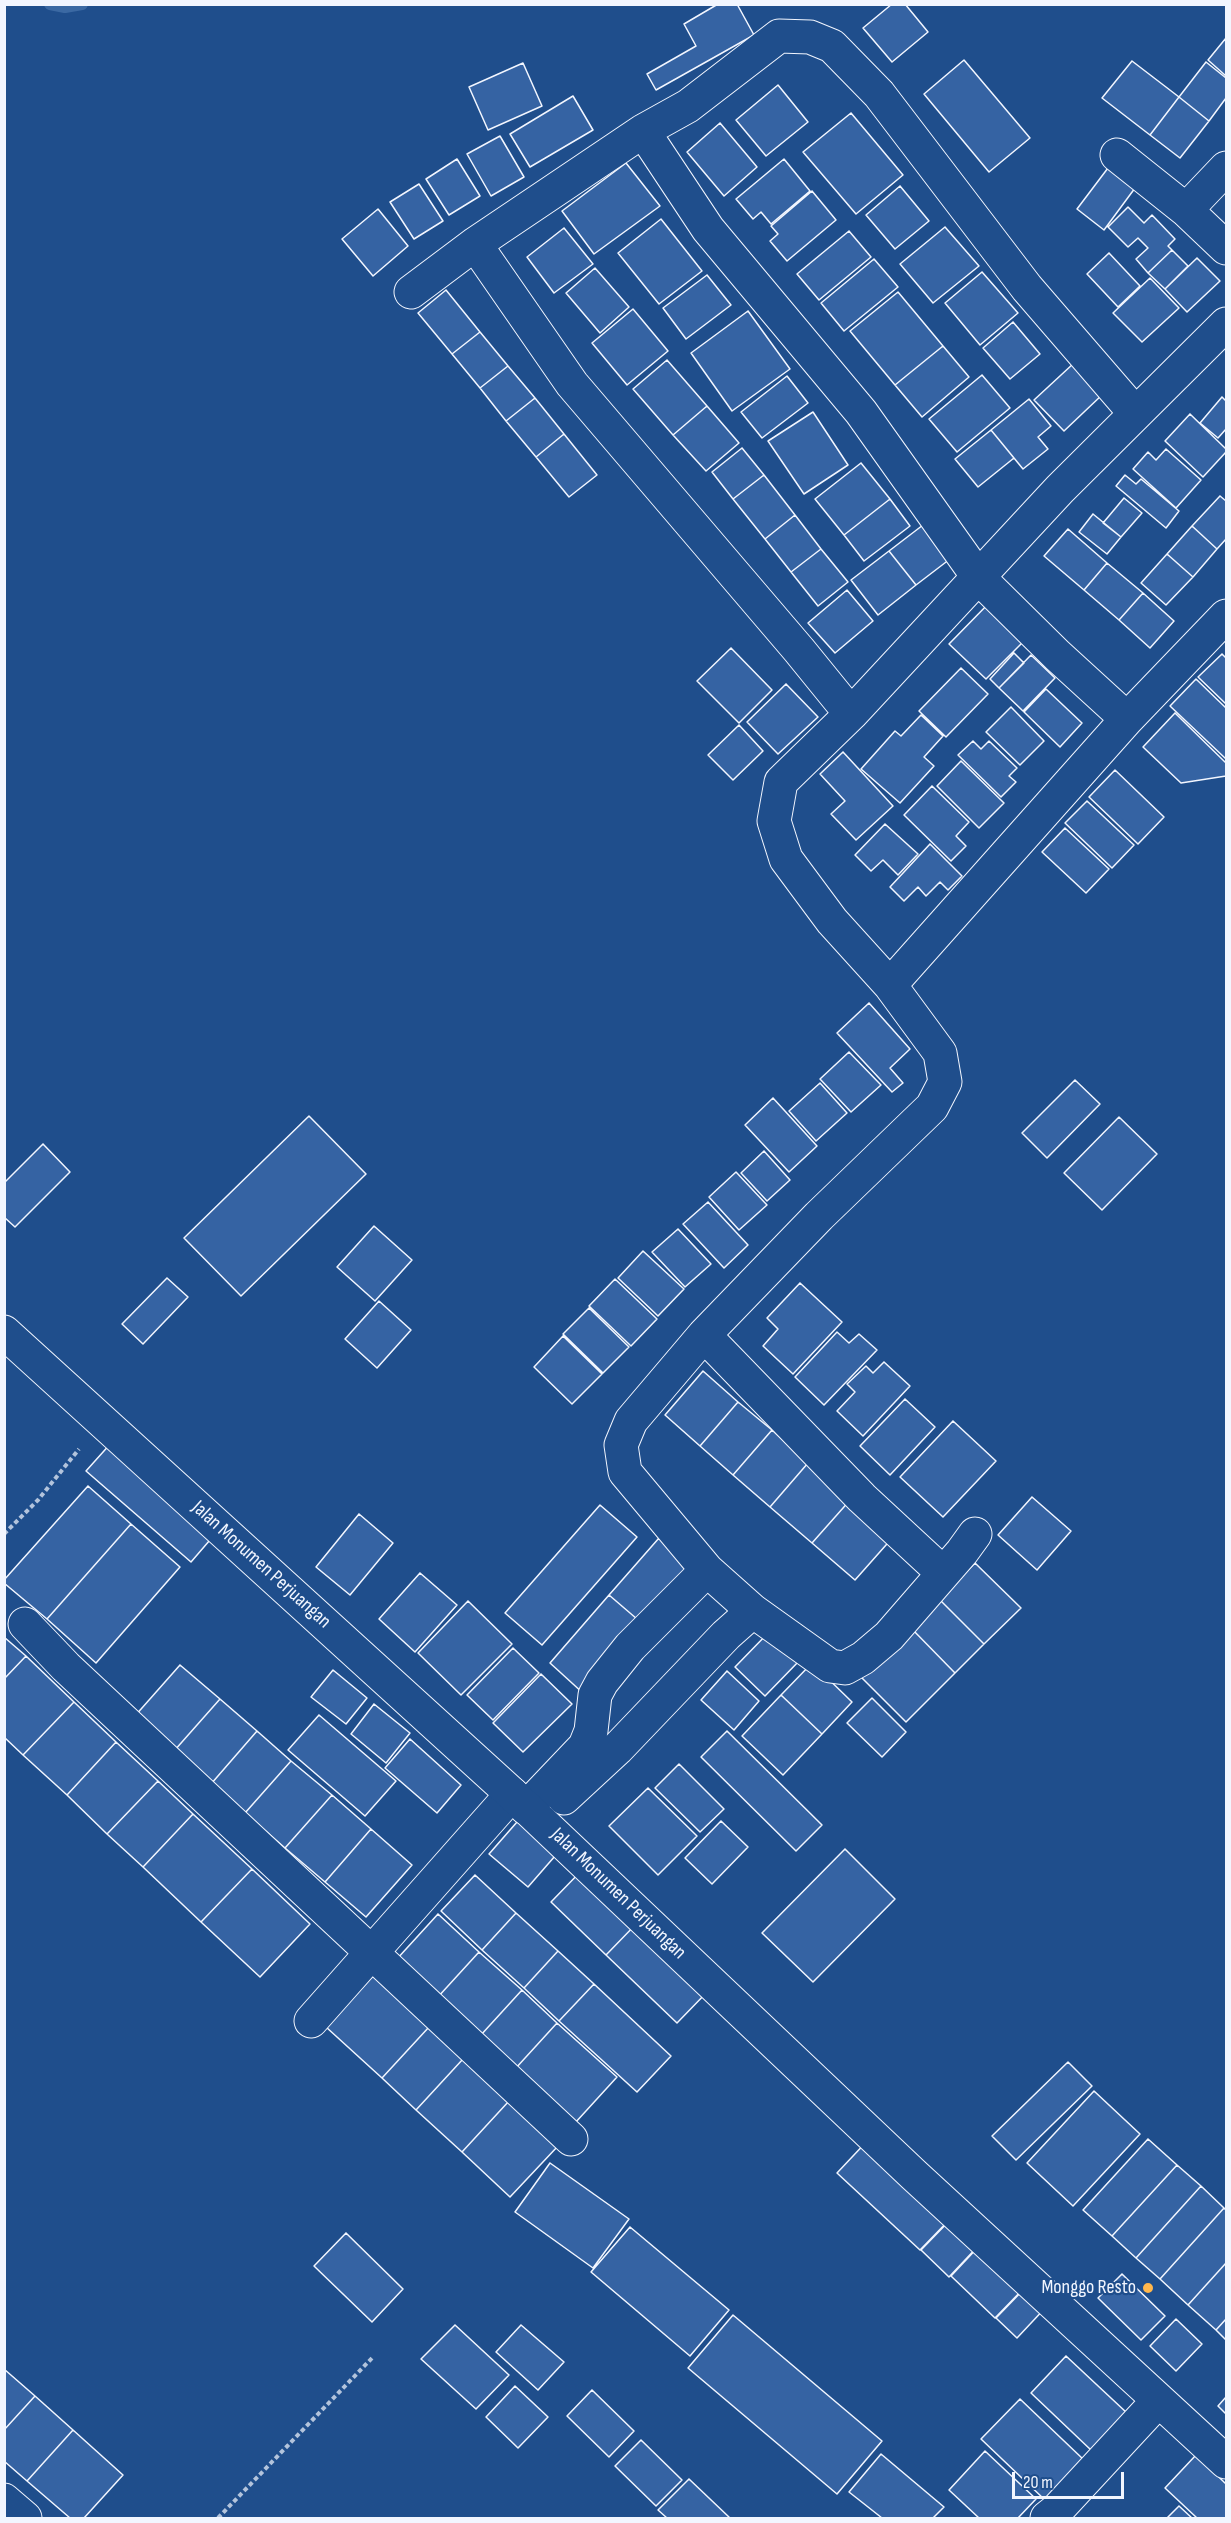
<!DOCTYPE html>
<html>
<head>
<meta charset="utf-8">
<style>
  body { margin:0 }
  #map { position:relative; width:1231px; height:2523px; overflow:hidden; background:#1f4e8c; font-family:"Sofia Sans Condensed",sans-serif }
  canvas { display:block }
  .frame { position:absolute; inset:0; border:6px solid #f2f6ff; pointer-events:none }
  .scale { position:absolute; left:1012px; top:2472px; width:112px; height:27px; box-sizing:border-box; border:3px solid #f2f6ff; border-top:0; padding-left:8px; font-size:18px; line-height:21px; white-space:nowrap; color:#f2f6ff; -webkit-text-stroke:4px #1f4e8c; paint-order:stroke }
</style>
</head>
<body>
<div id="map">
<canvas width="1231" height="2523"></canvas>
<div class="frame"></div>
<div class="scale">20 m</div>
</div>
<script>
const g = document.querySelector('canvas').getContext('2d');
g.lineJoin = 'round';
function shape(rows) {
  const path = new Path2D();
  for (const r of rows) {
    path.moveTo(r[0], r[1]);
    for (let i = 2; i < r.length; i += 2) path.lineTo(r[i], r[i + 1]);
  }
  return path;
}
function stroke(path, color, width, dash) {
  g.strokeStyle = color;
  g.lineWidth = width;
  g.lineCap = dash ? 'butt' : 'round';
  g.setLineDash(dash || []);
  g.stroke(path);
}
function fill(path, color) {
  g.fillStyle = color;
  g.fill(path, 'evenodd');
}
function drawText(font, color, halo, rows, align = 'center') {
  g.font = font + ' "Sofia Sans Condensed",sans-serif';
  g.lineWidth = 4.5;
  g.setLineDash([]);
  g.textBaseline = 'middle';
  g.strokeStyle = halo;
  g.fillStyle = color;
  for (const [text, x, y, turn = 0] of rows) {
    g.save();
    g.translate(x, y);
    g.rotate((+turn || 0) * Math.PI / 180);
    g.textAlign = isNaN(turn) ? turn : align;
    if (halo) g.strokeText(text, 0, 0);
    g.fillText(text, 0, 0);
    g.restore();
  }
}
stroke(shape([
  [50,4,65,7,82,4]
]), '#3b69a3', 12);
const building = shape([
  [718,4,737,4,754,35,656,90,647,74,696,46,684,24,718,4],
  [892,4,905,4,928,32,892,62,863,28,892,4],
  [1226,38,1226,76,1208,60,1226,38],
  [964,60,1030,138,989,172,924,94,964,60],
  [1132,61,1179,97,1150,135,1102,98,1132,61],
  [1206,62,1226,78,1226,98,1209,121,1179,97,1206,62],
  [523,63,542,106,488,130,469,87,523,63],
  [778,85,808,122,766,156,736,120,778,85],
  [573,96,593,130,530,167,510,134,573,96],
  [1179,97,1209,121,1180,158,1150,135,1179,97],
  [851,113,903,175,856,214,803,152,851,113],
  [720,123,757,167,724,196,687,152,720,123],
  [500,136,524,177,491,196,467,154,500,136],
  [457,159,480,196,449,215,426,179,457,159],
  [784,159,810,191,771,224,761,212,753,219,736,199,784,159],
  [626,163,660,206,594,254,562,211,626,163],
  [1111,164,1138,184,1104,230,1077,209,1111,164],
  [419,184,443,221,414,239,390,202,419,184],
  [900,186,929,221,895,249,866,215,900,186],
  [812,191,836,220,787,261,770,241,778,234,771,226,812,191],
  [1128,207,1144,223,1152,215,1175,239,1168,246,1172,250,1148,273,1136,259,1148,248,1138,238,1128,247,1108,227,1128,207],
  [378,209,408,246,373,276,342,239,378,209],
  [661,219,702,271,659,304,618,253,661,219],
  [945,227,979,266,933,303,900,264,945,227],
  [564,228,593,264,554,293,527,257,564,228],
  [849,231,871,257,819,300,797,274,849,231],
  [1172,250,1188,266,1165,289,1148,273,1172,250],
  [1109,253,1140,286,1118,307,1087,274,1109,253],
  [1197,258,1220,281,1187,312,1165,289,1197,258],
  [874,259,898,287,844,331,821,303,874,259],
  [595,268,629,307,600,333,566,293,595,268],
  [982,272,1018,313,980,345,945,303,982,272],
  [707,275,731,305,686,339,663,308,707,275],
  [1150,278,1179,308,1142,342,1113,313,1150,278],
  [446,290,480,332,452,354,418,313,446,290],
  [898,292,943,346,895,385,850,331,898,292],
  [633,309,668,351,627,385,592,343,633,309],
  [748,311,790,369,732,411,691,353,748,311],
  [1013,322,1040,354,1010,379,983,348,1013,322],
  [480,332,508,366,480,388,452,354,480,332],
  [943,346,969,377,922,417,895,385,943,346],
  [667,360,707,406,673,435,633,389,667,360],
  [1074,363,1103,394,1064,431,1034,400,1074,363],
  [508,366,535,398,506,421,480,388,508,366],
  [982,375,1010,408,957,452,929,419,982,375],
  [787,376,808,403,762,438,741,412,787,376],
  [1222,397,1226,401,1226,429,1218,438,1200,423,1222,397],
  [535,398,564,434,536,457,506,421,535,398],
  [1029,399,1051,426,1038,437,1048,449,1023,469,991,430,1029,399],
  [707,406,739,443,706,471,673,435,707,406],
  [813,412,848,465,804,494,768,441,813,412],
  [1190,414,1226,449,1226,452,1203,477,1165,441,1190,414],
  [991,430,1014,458,978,487,955,459,991,430],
  [564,434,597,475,569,497,536,457,564,434],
  [742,448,764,475,733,499,712,472,742,448],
  [1166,449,1201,480,1176,508,1133,469,1148,452,1156,460,1166,449],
  [861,463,890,499,844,535,815,499,861,463],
  [764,475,795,515,765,539,733,499,764,475],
  [1125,475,1136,484,1141,479,1179,511,1166,528,1116,486,1125,475],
  [1220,496,1226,501,1226,539,1217,549,1192,526,1220,496],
  [1124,498,1142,513,1121,537,1103,523,1124,498],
  [890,499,910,526,864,561,844,535,890,499],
  [1093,514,1121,537,1107,554,1079,532,1093,514],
  [795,515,821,549,791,572,765,539,795,515],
  [923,525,950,559,916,585,889,551,923,525],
  [1192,526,1217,549,1193,577,1167,554,1192,526],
  [1068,529,1107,563,1084,590,1044,556,1068,529],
  [821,549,848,582,818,606,791,572,821,549],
  [889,551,916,585,878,615,851,580,889,551],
  [1167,554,1193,577,1166,605,1141,583,1167,554],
  [1107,563,1143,593,1119,620,1084,590,1107,563],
  [847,590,873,621,835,653,808,623,847,590],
  [1143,593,1174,621,1150,648,1119,620,1143,593],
  [991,601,1028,637,986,679,949,644,991,601],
  [731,648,772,690,739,723,697,681,731,648],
  [1014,653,1024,663,999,688,990,679,1014,653],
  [1222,654,1226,658,1226,704,1198,677,1222,654],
  [1031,655,1055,678,1023,711,999,688,1031,655],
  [961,668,988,694,946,737,919,711,961,668],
  [1196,679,1226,708,1226,759,1170,706,1196,679],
  [786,684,818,717,778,754,747,722,786,684],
  [1046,689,1082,723,1060,747,1024,712,1046,689],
  [1011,707,1044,741,1020,765,986,732,1011,707],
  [1175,713,1226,763,1226,776,1181,783,1143,747,1175,713],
  [921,715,943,736,924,757,934,766,900,803,861,769,895,731,901,736,921,715],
  [739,725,763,751,733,780,708,755,739,725],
  [973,741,981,749,989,741,1017,768,1009,776,1016,782,1001,797,958,755,973,741],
  [843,752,893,806,856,840,831,814,845,801,820,774,843,752],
  [961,761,1004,803,979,828,937,786,961,761],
  [1115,770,1164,817,1138,844,1089,797,1115,770],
  [932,786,969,822,956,836,966,846,951,861,904,815,932,786],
  [1087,801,1134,845,1112,868,1065,823,1087,801],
  [885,824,918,854,898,875,883,860,871,871,855,855,885,824],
  [1065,828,1109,869,1086,893,1042,852,1065,828],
  [930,844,962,876,948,890,940,882,926,896,918,887,904,901,890,887,930,844],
  [869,1003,910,1049,890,1068,903,1083,892,1092,837,1033,869,1003],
  [849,1052,881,1085,851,1112,820,1079,849,1052],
  [1075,1080,1100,1104,1047,1158,1022,1133,1075,1080],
  [820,1083,847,1113,816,1141,789,1111,820,1083],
  [773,1098,817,1146,789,1172,745,1125,773,1098],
  [309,1116,366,1174,241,1296,184,1238,309,1116],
  [1119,1117,1157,1154,1102,1210,1064,1173,1119,1117],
  [43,1144,70,1172,15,1227,4,1217,4,1183,43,1144],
  [764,1151,790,1180,767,1201,741,1173,764,1151],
  [736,1172,767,1205,739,1230,709,1197,736,1172],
  [708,1202,748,1245,724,1268,683,1224,708,1202],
  [374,1226,412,1260,375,1301,337,1267,374,1226],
  [678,1229,711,1264,685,1287,652,1252,678,1229],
  [643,1251,684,1289,658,1316,618,1278,643,1251],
  [167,1278,188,1297,143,1344,122,1324,167,1278],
  [615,1279,657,1319,631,1346,589,1306,615,1279],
  [800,1283,842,1322,793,1374,763,1346,778,1329,767,1318,800,1283],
  [379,1301,411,1330,377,1368,345,1339,379,1301],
  [589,1308,629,1347,603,1373,563,1334,589,1308],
  [837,1332,849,1343,859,1334,877,1350,824,1405,795,1377,837,1332],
  [563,1336,602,1374,572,1404,534,1367,563,1336],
  [884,1362,910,1386,863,1436,837,1411,855,1392,847,1384,866,1366,873,1373,884,1362],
  [703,1371,738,1402,700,1446,665,1415,703,1371],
  [905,1399,935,1427,890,1475,860,1446,905,1399],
  [738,1402,772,1430,733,1475,700,1446,738,1402],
  [953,1421,996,1461,943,1517,900,1477,953,1421],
  [772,1430,808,1463,770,1507,733,1475,772,1430],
  [112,1442,216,1533,191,1562,86,1471,112,1442],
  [808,1463,851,1499,812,1543,770,1507,808,1463],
  [88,1486,131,1524,47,1619,4,1583,4,1580,88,1486],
  [1032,1497,1071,1531,1037,1570,998,1535,1032,1497],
  [851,1499,894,1536,855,1580,812,1543,851,1499],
  [600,1505,637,1537,542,1645,505,1613,600,1505],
  [359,1514,393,1543,350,1595,316,1567,359,1514],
  [131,1524,180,1567,96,1663,47,1619,131,1524],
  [659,1538,694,1568,644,1625,609,1595,659,1538],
  [975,1563,1021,1608,984,1644,939,1599,975,1563],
  [420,1573,457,1605,415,1652,379,1619,420,1573],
  [609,1595,644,1625,584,1694,550,1663,609,1595],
  [939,1599,984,1644,955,1673,910,1627,939,1599],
  [468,1601,512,1644,461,1695,418,1653,468,1601],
  [910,1627,955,1673,906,1722,861,1677,910,1627],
  [770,1631,800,1660,765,1696,735,1667,770,1631],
  [4,1637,26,1656,4,1679,4,1637],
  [513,1648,539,1673,493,1720,467,1695,513,1648],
  [26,1656,74,1702,23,1755,4,1737,4,1679,26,1656],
  [812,1663,852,1702,822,1734,781,1695,812,1663],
  [180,1665,220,1699,174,1751,134,1717,180,1665],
  [333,1670,367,1698,346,1724,311,1697,333,1670],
  [727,1671,759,1701,734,1730,701,1700,727,1671],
  [541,1674,572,1704,523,1752,493,1723,541,1674],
  [781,1695,822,1734,783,1775,742,1736,781,1695],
  [872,1698,906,1732,882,1757,847,1723,872,1698],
  [220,1699,257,1731,211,1784,174,1751,220,1699],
  [74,1702,116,1742,67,1795,23,1755,74,1702],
  [374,1704,410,1733,386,1763,351,1734,374,1704],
  [319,1715,396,1781,365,1816,288,1750,319,1715],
  [257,1731,291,1761,245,1813,211,1784,257,1731],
  [727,1731,822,1825,796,1851,701,1757,727,1731],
  [410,1739,461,1785,437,1813,385,1768,410,1739],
  [116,1742,158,1781,107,1834,67,1795,116,1742],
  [291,1761,332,1795,285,1848,245,1813,291,1761],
  [679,1764,724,1809,700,1832,655,1788,679,1764],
  [158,1781,193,1814,143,1867,107,1834,158,1781],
  [648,1788,697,1836,658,1875,609,1826,648,1788],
  [332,1795,371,1829,325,1882,285,1848,332,1795],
  [193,1814,252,1869,201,1922,143,1867,193,1814],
  [524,1814,562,1848,528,1887,489,1854,524,1814],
  [721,1821,748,1847,712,1884,685,1858,721,1821],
  [371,1829,412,1865,366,1917,325,1882,371,1829],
  [845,1849,895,1899,813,1982,762,1933,845,1849],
  [584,1868,639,1921,606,1955,551,1902,584,1868],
  [252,1869,310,1924,260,1977,201,1922,252,1869],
  [475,1875,516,1913,482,1950,441,1911,475,1875],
  [516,1913,558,1951,524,1988,482,1950,516,1913],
  [438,1914,479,1952,437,1998,396,1960,438,1914],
  [639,1921,710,1989,677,2023,606,1955,639,1921],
  [558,1951,594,1984,559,2021,524,1988,558,1951],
  [479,1952,522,1990,480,2036,437,1998,479,1952],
  [373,1976,429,2027,382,2078,326,2027,373,1976],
  [594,1984,671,2056,637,2092,559,2021,594,1984],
  [522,1990,557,2023,515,2069,480,2036,522,1990],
  [557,2023,617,2077,575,2123,515,2069,557,2023],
  [429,2027,463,2059,416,2110,382,2078,429,2027],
  [463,2059,509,2101,462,2152,416,2110,463,2059],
  [1068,2062,1092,2086,1016,2160,992,2136,1068,2062],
  [1094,2091,1140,2134,1073,2206,1027,2163,1094,2091],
  [509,2101,558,2146,510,2197,462,2152,509,2101],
  [869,2139,952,2217,920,2250,837,2173,869,2139],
  [1148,2139,1177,2165,1112,2236,1083,2210,1148,2139],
  [550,2163,629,2219,593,2268,515,2212,550,2163],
  [1177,2165,1201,2186,1136,2258,1112,2236,1177,2165],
  [1201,2186,1224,2208,1160,2279,1136,2258,1201,2186],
  [1224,2208,1226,2210,1226,2263,1188,2305,1160,2279,1224,2208],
  [953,2217,981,2243,949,2277,921,2250,953,2217],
  [630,2227,729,2310,690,2356,591,2272,630,2227],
  [346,2233,403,2289,372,2322,314,2266,346,2233],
  [981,2244,1026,2286,995,2318,951,2276,981,2244],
  [1226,2263,1226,2319,1216,2330,1188,2305,1226,2263],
  [1122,2274,1165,2316,1141,2340,1098,2298,1122,2274],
  [1026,2287,1047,2306,1017,2338,996,2318,1026,2287],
  [733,2315,882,2441,837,2494,688,2368,733,2315],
  [1176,2319,1202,2344,1176,2371,1150,2346,1176,2319],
  [1226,2319,1226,2340,1216,2330,1226,2319],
  [455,2325,509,2375,476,2409,421,2359,455,2325],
  [521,2325,564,2362,538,2390,496,2352,521,2325],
  [1066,2356,1127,2413,1092,2451,1031,2393,1066,2356],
  [4,2369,35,2396,4,2430,4,2369],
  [515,2386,548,2417,518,2448,486,2417,515,2386],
  [592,2390,634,2431,609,2457,567,2416,592,2390],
  [35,2396,73,2430,27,2481,4,2461,4,2430,35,2396],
  [1226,2397,1226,2414,1218,2406,1226,2397],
  [1020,2399,1084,2460,1045,2500,981,2439,1020,2399],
  [73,2430,123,2475,84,2518,70,2518,27,2481,73,2430],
  [641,2440,682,2480,656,2506,615,2466,641,2440],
  [985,2451,1036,2499,1018,2518,979,2518,949,2490,985,2451],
  [881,2454,944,2507,933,2518,882,2518,849,2492,881,2454],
  [1196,2455,1226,2484,1226,2518,1197,2518,1165,2488,1196,2455],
  [689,2479,730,2518,667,2518,658,2510,689,2479],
  [1179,2506,1192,2518,1167,2518,1179,2506]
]);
fill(building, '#3563a3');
stroke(building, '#f2f6ff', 1.5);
const street = shape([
  [643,131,708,229,861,412,979,578,1057,655,1127,719],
  [1117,155,1186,210,1226,248],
  [1186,210,1226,168],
  [475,244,572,384,799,650,851,714],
  [411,292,475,244,643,131,688,106,779,36,810,37,832,46,879,94,1027,288,1135,413],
  [890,985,1127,719,1226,616],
  [704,1335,862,1498,943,1573],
  [975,1534,962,1552,889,1636,863,1658,845,1668,830,1666,753,1611,707,1570,625,1472,621,1445,631,1421,704,1335,819,1216,932,1107,945,1082,940,1053,890,985,832,921,786,859,774,821,781,782,851,714,1060,489,1226,324],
  [25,1624,66,1667,571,2139],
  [564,1798,617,1749,726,1635,753,1611],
  [526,1808,585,1746,591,1731,595,1695,602,1682,630,1647,707,1570],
  [311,2021,512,1794],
  [4,2500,25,2518]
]);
const secondary = shape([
  [4,1332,512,1794,914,2175,1226,2462],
  [1047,2518,1057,2510,1158,2401]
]);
stroke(street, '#f2f6ff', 35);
stroke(secondary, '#f2f6ff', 35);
stroke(shape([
  [4,1534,38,1500,79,1449],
  [218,2518,373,2357]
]), '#b3c4dc', 4, [4.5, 3]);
stroke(street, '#1f4e8c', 33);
stroke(secondary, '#1f4e8c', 33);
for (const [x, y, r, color] of [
  [1148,2288,6,"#ffb74d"]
]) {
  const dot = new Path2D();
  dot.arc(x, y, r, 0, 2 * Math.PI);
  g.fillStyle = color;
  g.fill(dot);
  stroke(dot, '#1f4e8c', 2);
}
drawText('20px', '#f2f6ff', '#1f4e8c', [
  ["Jalan Monumen Perjuangan",261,1565,42],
  ["Jalan Monumen Perjuangan",618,1894,44]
]);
drawText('20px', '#f2f6ff', '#1f4e8c', [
  ["Monggo Resto",1136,2288]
], 'right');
</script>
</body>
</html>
